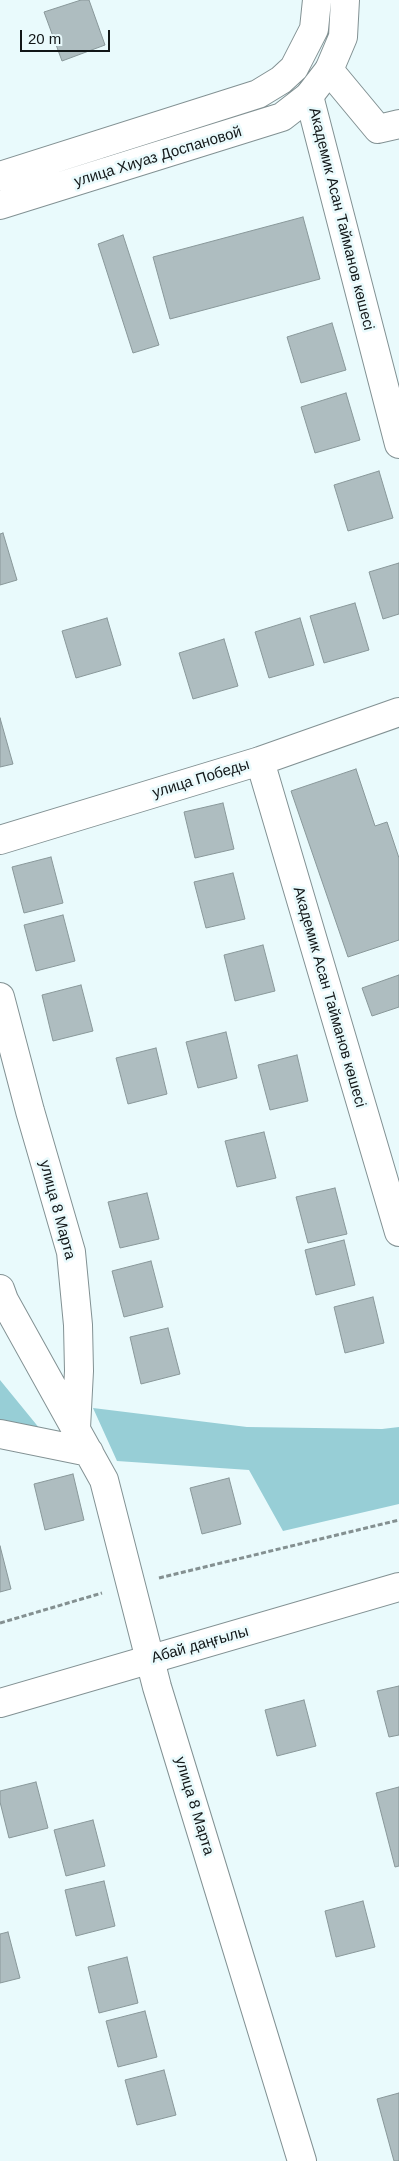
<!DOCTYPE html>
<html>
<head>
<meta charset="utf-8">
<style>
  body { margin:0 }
  #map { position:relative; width:399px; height:2161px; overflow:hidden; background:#e9fafc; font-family:Helvetica,sans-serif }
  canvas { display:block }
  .scale { position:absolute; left:20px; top:30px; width:90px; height:22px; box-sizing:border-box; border:2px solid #111617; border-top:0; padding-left:6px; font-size:15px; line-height:18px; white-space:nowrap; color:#111617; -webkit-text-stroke:4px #e9fafc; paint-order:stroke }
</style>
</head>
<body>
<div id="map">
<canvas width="399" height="2161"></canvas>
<div class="scale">20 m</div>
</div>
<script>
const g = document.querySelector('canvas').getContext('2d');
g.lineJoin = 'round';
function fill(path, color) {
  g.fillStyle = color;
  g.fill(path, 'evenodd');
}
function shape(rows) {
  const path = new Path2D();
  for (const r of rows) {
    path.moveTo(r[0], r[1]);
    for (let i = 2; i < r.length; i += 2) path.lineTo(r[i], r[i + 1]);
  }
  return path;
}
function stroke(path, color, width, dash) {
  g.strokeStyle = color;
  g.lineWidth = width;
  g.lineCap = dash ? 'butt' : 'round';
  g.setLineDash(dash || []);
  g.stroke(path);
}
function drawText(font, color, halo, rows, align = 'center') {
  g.font = font + ' Helvetica,sans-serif';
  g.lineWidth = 5;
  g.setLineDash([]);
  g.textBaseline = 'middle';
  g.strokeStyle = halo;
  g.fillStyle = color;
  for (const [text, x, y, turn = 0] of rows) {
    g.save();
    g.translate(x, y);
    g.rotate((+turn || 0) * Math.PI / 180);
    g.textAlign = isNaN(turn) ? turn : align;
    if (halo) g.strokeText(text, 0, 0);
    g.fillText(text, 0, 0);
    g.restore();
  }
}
fill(shape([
  [0,1380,40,1429,0,1422],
  [93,1408,247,1427,382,1429,399,1427,399,1504,283,1531,249,1470,117,1461]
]), '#97ced6');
const building = shape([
  [81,0,89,0,105,45,62,61,44,12,81,0],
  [303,217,320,279,170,319,153,257,303,217],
  [123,235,159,345,133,353,98,244,123,235],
  [332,323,346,370,301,383,287,337,332,323],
  [346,393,360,440,315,453,301,407,346,393],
  [379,471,393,518,348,531,334,485,379,471],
  [3,533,17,580,0,585,0,534,3,533],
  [399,563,399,614,383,619,369,572,399,563],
  [355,603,369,650,324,663,310,616,355,603],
  [107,618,121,665,76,678,62,631,107,618],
  [300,618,314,665,269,678,255,632,300,618],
  [224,639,238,686,193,699,179,653,224,639],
  [0,718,13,764,0,767,0,718],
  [356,769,375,826,387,822,399,858,399,940,348,957,291,791,356,769],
  [223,803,234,849,195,858,184,812,223,803],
  [51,857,63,903,24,913,12,867,51,857],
  [233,873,245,919,206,928,194,882,233,873],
  [63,915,75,961,36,971,24,925,63,915],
  [263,945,275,991,235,1001,224,955,263,945],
  [399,975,399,1007,372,1016,362,988,399,975],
  [81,985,93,1031,53,1041,42,995,81,985],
  [226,1032,237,1078,198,1088,186,1042,226,1032],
  [156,1048,167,1094,128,1104,116,1058,156,1048],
  [297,1055,308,1101,270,1110,258,1065,297,1055],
  [264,1132,276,1178,237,1187,225,1141,264,1132],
  [335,1188,347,1234,308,1243,296,1197,335,1188],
  [147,1193,159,1239,120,1248,108,1202,147,1193],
  [344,1240,355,1285,316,1295,305,1250,344,1240],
  [151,1261,163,1307,124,1317,112,1271,151,1261],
  [373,1297,384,1343,345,1353,334,1307,373,1297],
  [168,1328,180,1374,141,1384,130,1337,168,1328],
  [73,1474,84,1520,45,1530,34,1484,73,1474],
  [229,1478,241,1524,202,1534,190,1488,229,1478],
  [0,1546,11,1589,0,1592,0,1546],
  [399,1686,399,1735,389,1737,377,1691,399,1686],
  [304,1700,316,1746,277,1756,265,1710,304,1700],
  [36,1782,48,1828,9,1838,0,1802,0,1791,36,1782],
  [399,1787,399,1866,395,1867,376,1793,399,1787],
  [93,1820,105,1866,66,1876,54,1830,93,1820],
  [104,1881,115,1926,76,1936,65,1890,104,1881],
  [363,1901,375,1947,336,1957,325,1911,363,1901],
  [8,1932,20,1978,0,1983,0,1934,8,1932],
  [127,1957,138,2003,99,2013,88,1967,127,1957],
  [145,2011,157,2057,118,2067,106,2021,145,2011],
  [164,2070,176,2115,137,2125,125,2080,164,2070],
  [399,2093,399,2161,394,2161,377,2099,399,2093]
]);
fill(building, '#aebdc0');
stroke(building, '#89989a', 1);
const minor = shape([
  [329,70,378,129,399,124],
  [309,96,399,444],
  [260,761,399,1232],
  [0,840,260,761,399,712],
  [0,997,30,1111,71,1252,78,1325,79,1371,76,1428],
  [0,1289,4,1300,104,1480,157,1687,302,2161],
  [0,1434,89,1452]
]);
const major = shape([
  [0,176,258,94,281,80,294,68,314,29,317,0],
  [0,205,282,117,309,96,329,70,343,37,345,0],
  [0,1703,399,1587]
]);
stroke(minor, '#829193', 30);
stroke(major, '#829193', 30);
stroke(shape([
  [159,1578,399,1520],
  [0,1623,102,1593]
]), '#849091', 3, [5, 2.5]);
stroke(minor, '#fff', 28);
stroke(major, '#fff', 28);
drawText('15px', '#111617', '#e9fafc', [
  ["улица Хиуаз Доспановой",158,157,-17],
  ["Академик Асан Тайманов көшесі",341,219,76],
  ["улица Победы",201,779,-17],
  ["Академик Асан Тайманов көшесі",329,997,74],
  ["улица 8 Марта",57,1210,75],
  ["Абай даңғылы",200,1645,-16],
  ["улица 8 Марта",194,1806,73]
]);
</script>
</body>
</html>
